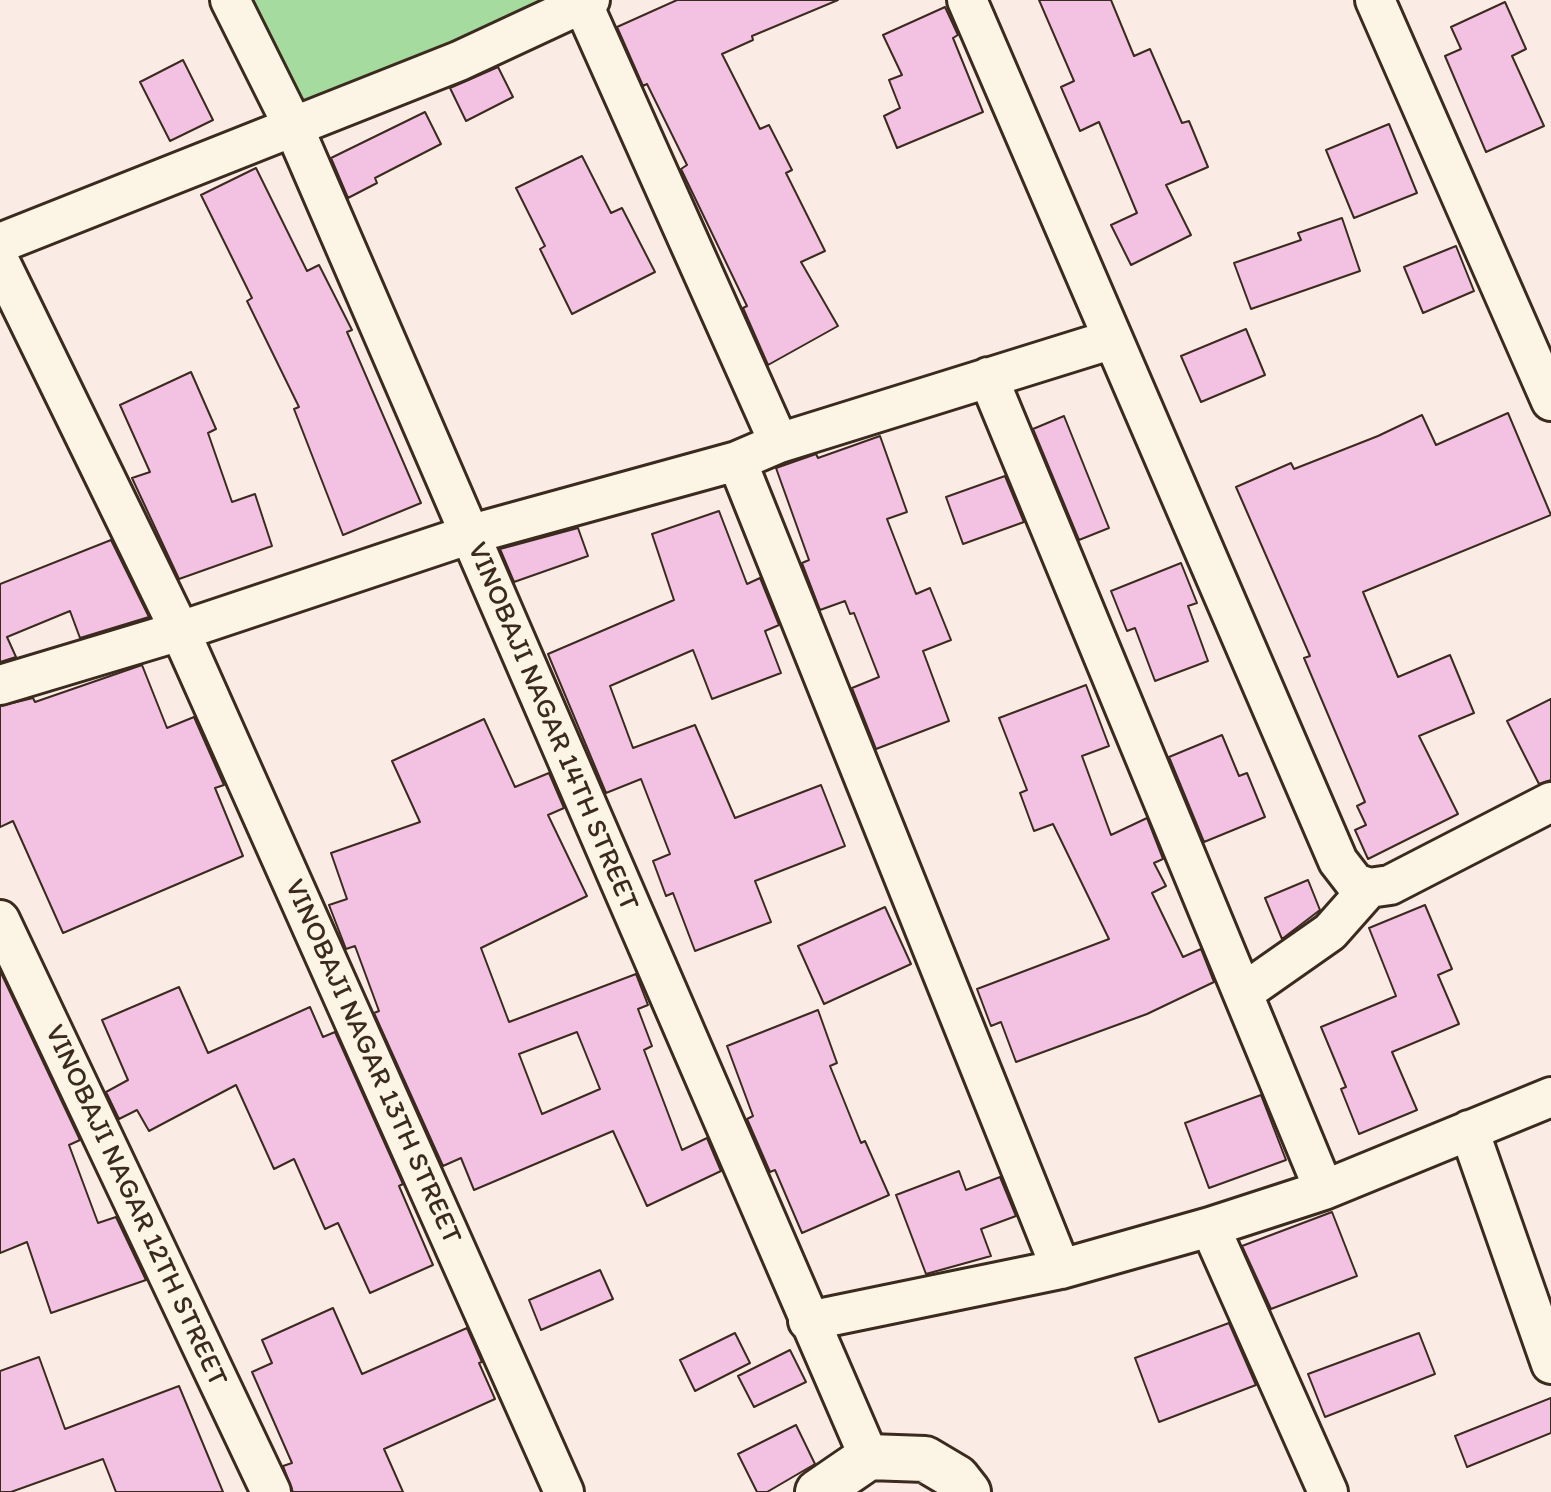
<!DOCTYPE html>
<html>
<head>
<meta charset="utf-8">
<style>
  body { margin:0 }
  canvas { display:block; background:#faebe4 }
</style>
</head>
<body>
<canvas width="1551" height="1492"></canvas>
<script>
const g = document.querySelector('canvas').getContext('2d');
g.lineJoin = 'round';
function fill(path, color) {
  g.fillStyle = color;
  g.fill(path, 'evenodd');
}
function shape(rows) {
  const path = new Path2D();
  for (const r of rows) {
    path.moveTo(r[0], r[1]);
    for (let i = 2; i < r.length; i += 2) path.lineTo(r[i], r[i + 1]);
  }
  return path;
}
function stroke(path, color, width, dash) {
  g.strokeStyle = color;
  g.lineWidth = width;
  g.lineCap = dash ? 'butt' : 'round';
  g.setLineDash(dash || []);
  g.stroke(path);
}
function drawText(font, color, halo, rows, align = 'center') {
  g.font = font + ' Itim,sans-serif';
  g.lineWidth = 6;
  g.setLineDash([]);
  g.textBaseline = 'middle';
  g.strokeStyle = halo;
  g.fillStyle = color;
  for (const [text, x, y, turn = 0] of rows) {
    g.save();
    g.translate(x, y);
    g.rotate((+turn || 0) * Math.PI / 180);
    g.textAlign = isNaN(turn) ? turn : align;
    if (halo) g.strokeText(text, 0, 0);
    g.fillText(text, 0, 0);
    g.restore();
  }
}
fill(shape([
  [230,0,581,0,294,128]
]), '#a5db9e');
const building = shape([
  [677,0,838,0,752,36,753,40,722,54,760,129,769,125,792,170,786,173,825,251,801,262,838,326,768,365,743,308,747,306,681,169,687,165,647,84,643,86,617,27,677,0],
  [1039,0,1111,0,1134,56,1150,49,1182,123,1189,121,1208,167,1166,185,1191,235,1131,265,1111,225,1137,213,1099,122,1080,131,1061,87,1074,81,1039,0],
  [1505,2,1526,49,1512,56,1544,126,1486,152,1445,56,1461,49,1451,27,1505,2],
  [945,7,958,35,953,38,983,112,897,148,884,116,900,108,889,80,902,75,883,35,945,7],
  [183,60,213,120,170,141,140,82,183,60],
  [498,67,513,97,466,121,450,88,498,67],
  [425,112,441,144,375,178,377,183,348,198,331,158,425,112],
  [1389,124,1417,193,1354,218,1326,150,1389,124],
  [582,156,611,213,622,208,655,272,572,314,540,249,545,246,516,188,582,156],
  [256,168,307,271,319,265,352,330,347,332,421,503,343,535,294,409,299,407,247,301,252,298,201,195,256,168],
  [1342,218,1360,271,1251,309,1234,263,1301,240,1298,233,1342,218],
  [1456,246,1474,291,1423,313,1404,267,1456,246],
  [1246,329,1265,375,1201,402,1181,356,1246,329],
  [191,372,216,429,208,433,232,502,255,494,272,546,179,579,132,478,150,472,120,405,191,372],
  [1508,413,1551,515,1363,592,1398,677,1450,655,1474,713,1419,736,1458,814,1368,859,1355,830,1366,825,1357,806,1365,802,1304,658,1310,656,1236,487,1291,463,1294,469,1378,436,1422,415,1436,445,1508,413],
  [1064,416,1109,528,1079,540,1033,429,1064,416],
  [880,436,907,512,887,519,916,594,930,588,951,640,923,651,949,721,876,749,852,688,879,677,854,613,850,614,845,601,820,610,802,563,809,560,776,468,816,454,818,458,880,436],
  [1005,476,1024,522,963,544,946,497,1005,476],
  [719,511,747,584,760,578,779,625,765,631,781,673,712,699,693,650,610,686,633,748,695,725,735,818,821,785,845,846,755,881,771,922,695,951,673,893,666,896,653,861,670,854,641,779,606,793,548,654,674,600,652,534,719,511],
  [578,528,588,556,514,582,500,549,578,528],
  [111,540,149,617,80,638,70,611,7,637,16,657,0,662,0,584,111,540],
  [1181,563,1197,603,1188,606,1208,661,1155,681,1135,628,1127,631,1111,591,1181,563],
  [142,665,167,728,194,717,224,785,215,788,243,856,63,933,13,821,0,827,0,706,33,698,35,702,142,665],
  [1086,685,1109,746,1082,756,1111,835,1147,818,1163,859,1154,863,1166,886,1152,893,1183,957,1201,949,1214,982,1147,1014,1016,1062,1001,1022,991,1026,977,989,1109,939,1053,824,1034,831,1020,793,1027,790,999,718,1086,685],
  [1551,699,1551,780,1539,784,1507,721,1551,699],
  [484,719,515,787,549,773,564,808,548,815,587,896,481,948,509,1022,636,974,648,1005,638,1009,652,1046,644,1050,682,1150,707,1138,721,1171,647,1206,613,1131,474,1190,461,1158,443,1166,374,1013,379,1011,355,946,346,949,329,905,347,899,331,853,420,822,392,761,484,719],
  [577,1032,600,1089,542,1114,519,1054,577,1032],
  [1222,735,1239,776,1247,773,1265,817,1204,842,1169,757,1222,735],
  [1308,880,1320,910,1282,939,1265,898,1308,880],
  [1425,905,1452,969,1438,975,1459,1024,1392,1052,1417,1110,1359,1134,1341,1089,1346,1087,1321,1027,1396,996,1369,928,1425,905],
  [885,907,911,964,824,1004,798,946,885,907],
  [0,971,80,1140,69,1145,98,1223,116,1217,146,1280,51,1313,27,1242,0,1253,0,971],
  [179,987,208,1053,310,1007,323,1037,335,1032,403,1184,399,1186,433,1265,370,1293,338,1223,325,1229,294,1159,274,1169,236,1085,149,1131,137,1110,119,1119,106,1092,128,1080,102,1020,179,987],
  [818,1010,837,1063,830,1066,861,1143,865,1141,889,1195,802,1233,775,1170,770,1172,747,1119,753,1116,727,1046,818,1010],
  [1261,1095,1286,1160,1209,1188,1185,1123,1261,1095],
  [959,1171,966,1190,1000,1177,1016,1216,981,1229,991,1256,926,1274,896,1195,959,1171],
  [1332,1212,1357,1276,1271,1309,1242,1246,1332,1212],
  [600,1270,613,1299,541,1330,529,1300,600,1270],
  [333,1308,362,1374,467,1328,482,1362,479,1363,495,1399,384,1449,403,1492,293,1492,283,1466,292,1463,252,1372,272,1363,262,1340,333,1308],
  [1229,1323,1256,1385,1159,1422,1135,1358,1229,1323],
  [735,1333,750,1363,695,1391,680,1360,735,1333],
  [1419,1333,1435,1374,1325,1417,1308,1374,1419,1333],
  [790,1350,806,1382,754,1407,738,1376,790,1350],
  [39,1357,65,1429,179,1386,223,1492,116,1492,103,1459,11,1492,0,1492,0,1371,39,1357],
  [1551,1398,1551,1433,1467,1467,1455,1436,1551,1398],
  [796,1425,815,1464,767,1492,757,1492,738,1454,796,1425]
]);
fill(building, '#f3c1e2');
stroke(building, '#3b2a1e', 2);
const street = shape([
  [230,0,294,128,869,1457],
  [581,0,779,443],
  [967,0,1338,861,1355,883,1369,888,1390,885,1551,802],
  [1375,0,1551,401],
  [0,243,459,61,590,0],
  [0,262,180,631,564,1492],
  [988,377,1324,1190],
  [737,461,1061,1269],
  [0,685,180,631,468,535,737,461,779,443,1113,339],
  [0,920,271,1492],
  [1243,993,1330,932,1369,888],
  [1469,1130,1551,1364],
  [1210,1227,1328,1492],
  [808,1321,1061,1269,1210,1227,1324,1190,1551,1097]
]);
const secondary = shape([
  [818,1492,869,1457,925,1459,957,1478,968,1492]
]);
stroke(street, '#3b2a1e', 44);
stroke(secondary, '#3b2a1e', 50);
stroke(street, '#fcf5e5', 38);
stroke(secondary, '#fcf5e5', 44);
drawText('28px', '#3b2a1e', '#fcf5e5', [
  ["VINOBAJI NAGAR 14TH STREET",552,727,67],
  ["VINOBAJI NAGAR 13TH STREET",372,1062,66],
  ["VINOBAJI NAGAR 12TH STREET",135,1206,65]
]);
</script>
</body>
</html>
